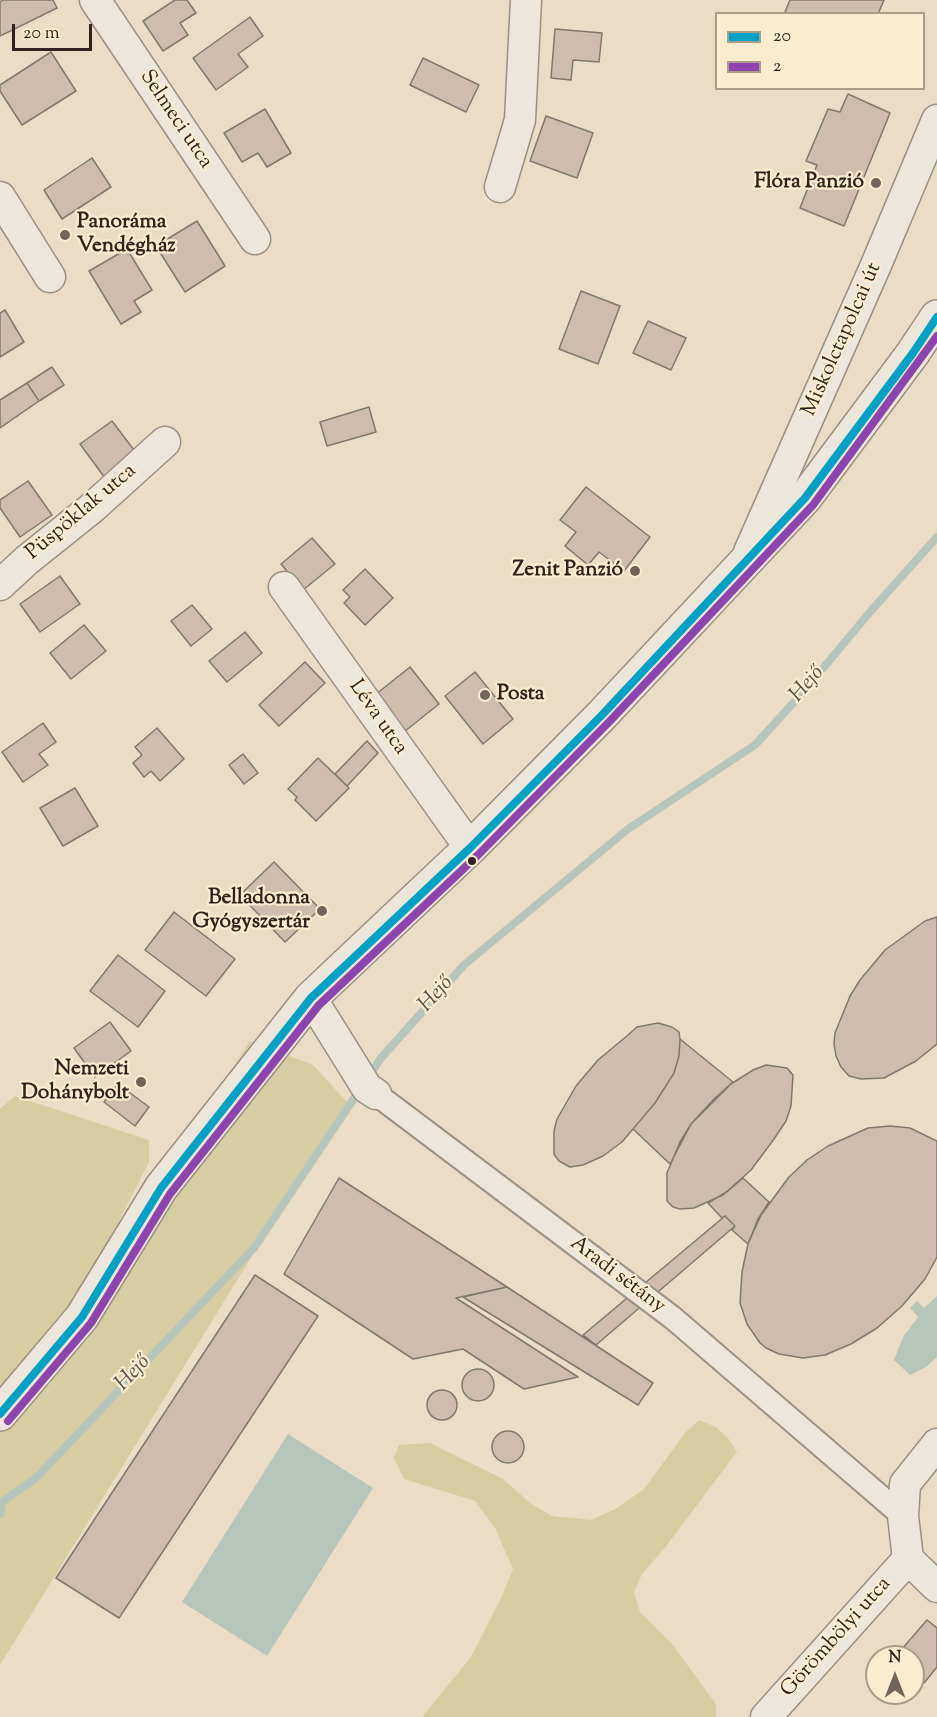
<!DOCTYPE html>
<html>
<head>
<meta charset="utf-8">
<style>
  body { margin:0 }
  #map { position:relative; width:937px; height:1717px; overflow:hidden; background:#ebddc5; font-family:"Sorts Mill Goudy",serif }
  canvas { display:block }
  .legend { position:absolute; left:715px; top:12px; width:210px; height:78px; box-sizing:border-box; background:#fceccf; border:2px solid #aa9c88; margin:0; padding:8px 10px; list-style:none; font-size:18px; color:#30231d }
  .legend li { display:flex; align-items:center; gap:12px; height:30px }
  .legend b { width:30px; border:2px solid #aa9c88 }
  .north { position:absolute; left:865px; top:1645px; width:60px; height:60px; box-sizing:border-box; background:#fceccf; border:2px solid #aa9c88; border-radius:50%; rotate:0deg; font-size:16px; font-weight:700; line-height:24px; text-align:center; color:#30231d }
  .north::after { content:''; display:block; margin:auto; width:21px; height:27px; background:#716458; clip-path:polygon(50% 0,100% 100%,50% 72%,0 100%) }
  .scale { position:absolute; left:12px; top:24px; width:80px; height:27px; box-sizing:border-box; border:3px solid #30231d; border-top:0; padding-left:8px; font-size:18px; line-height:21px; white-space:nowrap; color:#30231d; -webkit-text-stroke:4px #fceccf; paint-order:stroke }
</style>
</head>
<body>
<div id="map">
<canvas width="937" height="1717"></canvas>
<ul class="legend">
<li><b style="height:8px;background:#02a2c5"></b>20</li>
<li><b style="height:8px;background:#8e44ad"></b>2</li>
</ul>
<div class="north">N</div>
<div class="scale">20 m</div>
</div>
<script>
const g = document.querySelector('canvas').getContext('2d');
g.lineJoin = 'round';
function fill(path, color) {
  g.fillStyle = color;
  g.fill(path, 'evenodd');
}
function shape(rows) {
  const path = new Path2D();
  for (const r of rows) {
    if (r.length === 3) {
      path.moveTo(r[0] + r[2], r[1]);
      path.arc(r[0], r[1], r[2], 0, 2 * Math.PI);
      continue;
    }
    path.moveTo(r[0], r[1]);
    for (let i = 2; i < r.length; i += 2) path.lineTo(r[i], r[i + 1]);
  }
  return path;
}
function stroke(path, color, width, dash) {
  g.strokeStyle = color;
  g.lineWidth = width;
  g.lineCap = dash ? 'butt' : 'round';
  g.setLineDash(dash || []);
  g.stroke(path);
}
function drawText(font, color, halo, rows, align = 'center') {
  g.font = font + ' "Sorts Mill Goudy",serif';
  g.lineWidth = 4.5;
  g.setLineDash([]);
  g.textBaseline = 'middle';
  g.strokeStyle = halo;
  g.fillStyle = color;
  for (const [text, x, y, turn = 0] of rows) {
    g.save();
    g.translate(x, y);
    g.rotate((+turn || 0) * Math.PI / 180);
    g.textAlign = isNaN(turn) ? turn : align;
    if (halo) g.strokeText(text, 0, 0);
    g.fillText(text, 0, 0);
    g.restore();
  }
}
fill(shape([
  [250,1041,313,1065,347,1102,0,1665,0,1426],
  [15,1096,149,1140,149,1162,88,1282,0,1387,0,1109],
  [699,1420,716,1427,728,1438,737,1452,664,1549,642,1574,634,1592,640,1612,672,1644,716,1704,716,1717,422,1717,471,1657,501,1598,513,1569,495,1528,475,1501,404,1479,394,1458,399,1445,430,1443,503,1479,530,1503,552,1516,591,1520,617,1508,644,1489,685,1433]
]), '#d7cda3');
fill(shape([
  [937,1296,937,1357,926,1367,910,1375,894,1360,903,1337,918,1317,910,1308,917,1301,924,1308],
  [288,1434,373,1488,267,1656,182,1602]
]), '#b8c5bb');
stroke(shape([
  [0,1514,2,1502,36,1478,254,1248,381,1058,464,965,628,829,755,745,804,691,870,612,937,537]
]), '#b8c5bb', 8);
const building = shape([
  [3,0,53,0,57,8,0,36,0,2,3,0],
  [175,0,187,0,196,13,180,23,188,35,163,51,143,21,175,0],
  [790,0,884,0,878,14,789,14,785,12,790,0],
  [250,17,263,36,238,54,248,67,216,90,193,58,250,17],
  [555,29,602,33,599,62,573,60,571,80,551,78,555,29],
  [51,52,76,91,22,125,0,91,0,85,51,52],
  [423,58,479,85,466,112,410,85,423,58],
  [848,94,890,113,844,226,800,208,817,165,806,161,828,109,840,112,848,94],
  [265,109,291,153,267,167,258,153,242,162,224,133,265,109],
  [546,116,593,133,577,178,530,161,546,116],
  [92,158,111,187,62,219,44,190,92,158],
  [197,221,225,266,185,292,156,246,197,221],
  [127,249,152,290,134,301,141,312,121,324,89,271,127,249],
  [581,291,620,306,598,364,559,349,581,291],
  [5,310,24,342,0,357,0,313,5,310],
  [648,321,686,338,671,370,633,353,648,321],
  [52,367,64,385,39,401,27,383,52,367],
  [27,383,39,401,0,428,0,400,27,383],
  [369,407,376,432,327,446,320,422,369,407],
  [112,421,137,454,105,478,80,444,112,421],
  [28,481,52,515,20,537,0,508,0,500,28,481],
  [586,487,650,537,624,571,599,552,588,565,565,546,576,532,560,520,586,487],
  [312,538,335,564,303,590,281,564,312,538],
  [365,569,393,598,365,625,344,603,350,597,343,590,365,569],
  [60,576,80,604,40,632,20,604,60,576],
  [192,605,212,629,191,646,171,621,192,605],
  [84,625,106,651,71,679,50,653,84,625],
  [245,632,262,653,227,682,209,661,245,632],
  [305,662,325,683,279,726,259,705,305,662],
  [410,667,439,704,404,732,375,695,410,667],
  [475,672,513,719,483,744,445,696,475,672],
  [43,723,56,742,39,754,48,765,23,782,2,752,43,723],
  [157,728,184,759,160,781,151,771,144,777,133,763,142,755,135,747,157,728],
  [367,741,378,753,347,786,335,774,367,741],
  [243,754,258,773,244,784,229,765,243,754],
  [318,758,349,788,316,821,295,800,297,797,288,789,318,758],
  [75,788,98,826,63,846,40,808,75,788],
  [274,862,320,909,285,942,240,895,274,862],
  [174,912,235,959,206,996,145,950,174,912],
  [937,917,937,1044,916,1061,884,1078,861,1079,849,1076,841,1067,836,1056,834,1044,835,1033,850,996,860,980,885,950,925,921,937,917],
  [118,955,165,991,138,1027,90,991,118,955],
  [110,1022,131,1051,95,1077,74,1048,110,1022],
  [658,1023,672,1027,679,1032,680,1039,679,1056,674,1073,655,1103,622,1142,603,1156,583,1165,570,1167,559,1161,554,1154,554,1131,557,1119,576,1086,598,1060,628,1035,637,1027,658,1023],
  [680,1039,733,1082,714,1099,691,1124,670,1164,633,1129,655,1103,674,1073,679,1056,680,1039],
  [766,1065,787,1068,793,1075,791,1106,786,1121,774,1139,751,1170,723,1195,694,1208,680,1209,673,1207,667,1201,667,1173,680,1142,691,1124,731,1084,753,1070,766,1065],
  [118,1084,149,1107,135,1126,104,1102,118,1084],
  [890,1126,910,1128,937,1141,937,1257,925,1279,902,1306,877,1328,851,1344,825,1355,803,1358,779,1354,766,1348,760,1343,747,1324,740,1303,742,1272,748,1244,761,1215,789,1177,807,1160,828,1146,868,1128,890,1126],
  [339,1178,507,1287,456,1298,578,1377,524,1389,463,1349,413,1359,284,1274,339,1178],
  [743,1178,769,1202,758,1219,748,1244,732,1230,735,1226,725,1216,722,1218,708,1203,728,1191,743,1178],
  [725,1216,735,1226,596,1345,583,1335,725,1216],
  [255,1275,318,1316,119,1618,56,1578,255,1275],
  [507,1287,653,1383,638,1405,463,1297,507,1287],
  [478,1385,16],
  [442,1405,15],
  [508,1447,16],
  [927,1620,937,1628,937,1667,924,1683,913,1674,913,1657,895,1657,927,1620]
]);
fill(building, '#d0bcad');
stroke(building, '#81786c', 1.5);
const pedestrian = shape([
  [376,1094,673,1318,903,1516]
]);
const minor = shape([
  [95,0,255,239],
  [500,187,520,120,526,0],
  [0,197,50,277],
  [749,552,876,265,937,120],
  [0,585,27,560,92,508,165,442],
  [284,587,470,848],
  [311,998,367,1088,376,1094],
  [908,1559,903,1516,905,1484,937,1444],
  [908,1559,937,1587],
  [766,1717,908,1559]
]);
const tertiary = shape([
  [0,1414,82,1317,161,1188,311,998,470,848,602,715,805,498,913,353,937,317]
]);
stroke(pedestrian, '#9b9183', 26);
stroke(minor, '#9b9183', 33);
stroke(tertiary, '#9b9183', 36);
stroke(pedestrian, '#ede6da', 22);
stroke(minor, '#ede6da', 30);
stroke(tertiary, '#ede6da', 33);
stroke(shape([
  [0,1414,82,1317,161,1188,311,998,470,848,602,715,805,498,913,353,937,317]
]), '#02a2c5', 8);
stroke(shape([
  [8,1421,91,1323,170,1194,319,1005,477,856,609,722,813,505,937,336]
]), '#8e44ad', 8);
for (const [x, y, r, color] of [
  [876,183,6,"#716458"],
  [65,235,6,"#716458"],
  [635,571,6,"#716458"],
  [485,695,6,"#716458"],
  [472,861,5,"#30231d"],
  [322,911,6,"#716458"],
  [141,1082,6,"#716458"]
]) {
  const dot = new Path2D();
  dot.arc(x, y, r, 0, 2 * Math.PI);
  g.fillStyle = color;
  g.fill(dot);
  stroke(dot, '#fceccf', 2);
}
drawText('21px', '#30231d', '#fceccf', [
  ["Selmeci utca",175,120,56],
  ["Miskolctapolcai út",843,340,-66],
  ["Püspöklak utca",82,513,-40],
  ["Léva utca",377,718,55],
  ["Aradi sétány",617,1276,37],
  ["Görömbölyi utca",837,1638,-48]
]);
drawText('bold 21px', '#30231d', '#fceccf', [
  ["Flóra Panzió",864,183],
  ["Panoráma",77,223,"left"],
  ["Vendégház",77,247,"left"],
  ["Zenit Panzió",623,571],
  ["Posta",497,695,"left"],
  ["Belladonna",310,899],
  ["Gyógyszertár",310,923],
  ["Nemzeti",129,1070],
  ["Dohánybolt",129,1094]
], 'right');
drawText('italic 22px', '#52514b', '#fceccf', [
  ["Hejő",808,685,-49],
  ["Hejő",437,995,-48],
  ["Hejő",134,1374,-47]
]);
</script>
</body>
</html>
